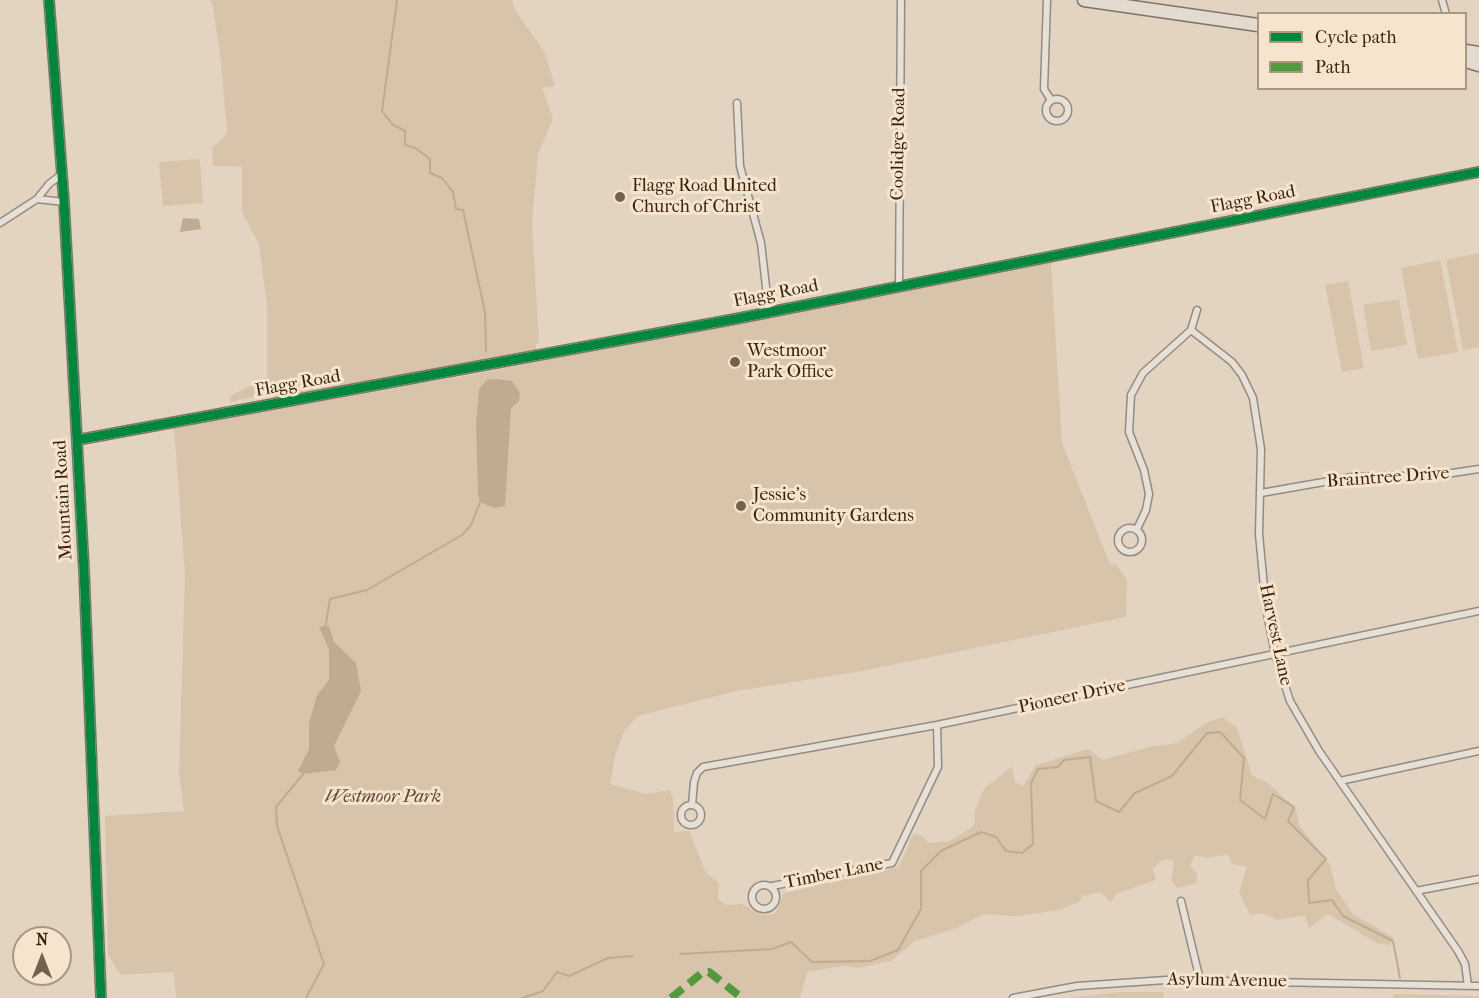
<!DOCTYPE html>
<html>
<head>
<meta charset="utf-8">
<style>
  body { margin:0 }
  #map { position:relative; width:1479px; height:998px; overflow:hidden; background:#e2d4c1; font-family:"IM FELL French Canon",serif }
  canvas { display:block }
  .legend { position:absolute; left:1257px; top:12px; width:210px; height:78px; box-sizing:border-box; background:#f5e4ce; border:2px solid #aa9681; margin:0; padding:8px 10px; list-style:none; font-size:18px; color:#3a210e }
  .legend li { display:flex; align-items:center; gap:12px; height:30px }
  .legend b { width:30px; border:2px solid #aa9681 }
  .north { position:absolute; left:12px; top:926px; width:60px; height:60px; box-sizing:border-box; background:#f5e4ce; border:2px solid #aa9681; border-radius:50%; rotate:0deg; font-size:16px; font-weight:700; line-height:24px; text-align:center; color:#3a210e }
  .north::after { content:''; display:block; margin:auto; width:21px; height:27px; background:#75604d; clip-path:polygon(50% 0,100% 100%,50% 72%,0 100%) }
</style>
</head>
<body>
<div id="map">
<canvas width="1479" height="998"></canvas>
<ul class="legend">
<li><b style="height:8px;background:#00873e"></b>Cycle path</li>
<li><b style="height:8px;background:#529b3c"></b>Path</li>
</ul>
<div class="north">N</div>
</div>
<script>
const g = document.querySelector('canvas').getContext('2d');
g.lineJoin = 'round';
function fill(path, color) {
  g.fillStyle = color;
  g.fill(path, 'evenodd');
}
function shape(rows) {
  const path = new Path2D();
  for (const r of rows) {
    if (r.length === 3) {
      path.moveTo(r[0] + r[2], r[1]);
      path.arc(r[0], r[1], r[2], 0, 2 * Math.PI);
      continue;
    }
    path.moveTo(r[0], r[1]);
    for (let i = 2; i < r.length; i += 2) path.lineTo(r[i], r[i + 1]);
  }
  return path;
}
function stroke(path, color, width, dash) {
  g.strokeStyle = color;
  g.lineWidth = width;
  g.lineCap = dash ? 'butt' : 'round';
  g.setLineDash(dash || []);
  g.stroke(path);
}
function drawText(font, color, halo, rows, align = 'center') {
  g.font = font + ' "IM FELL French Canon",serif';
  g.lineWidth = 6;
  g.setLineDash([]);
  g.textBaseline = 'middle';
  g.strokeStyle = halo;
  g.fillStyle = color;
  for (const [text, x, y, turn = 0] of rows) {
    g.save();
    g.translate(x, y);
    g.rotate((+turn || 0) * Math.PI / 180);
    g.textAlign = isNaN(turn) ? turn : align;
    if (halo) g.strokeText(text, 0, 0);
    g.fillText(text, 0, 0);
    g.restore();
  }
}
fill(shape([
  [209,0,512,0,516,12,544,51,555,86,542,88,553,119,538,154,532,221,539,343,536,344,536,351,274,399,273,393,230,402,230,396,267,377,267,306,259,244,242,213,242,167,213,166,212,148,227,134,221,61,212,2],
  [200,159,203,203,163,206,159,162],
  [1479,253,1479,347,1463,350,1446,260],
  [1440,260,1458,352,1418,359,1401,268],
  [1051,261,1062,443,1110,564,1116,564,1127,580,1126,617,862,671,737,691,638,716,624,731,615,756,610,784,646,794,669,790,673,796,674,832,689,831,706,873,719,883,718,899,726,905,742,904,761,915,775,914,784,893,899,867,913,835,919,834,929,843,950,841,974,826,975,810,984,789,1012,766,1015,782,1023,786,1036,765,1088,749,1103,760,1149,747,1177,743,1206,723,1223,717,1237,728,1252,775,1268,783,1296,809,1299,825,1330,865,1336,889,1353,914,1394,938,1390,945,1377,943,1328,914,1309,928,1305,915,1277,920,1263,913,1250,915,1239,892,1247,867,1232,864,1228,854,1208,858,1195,855,1190,866,1197,873,1197,883,1177,888,1171,880,1174,862,1170,859,1161,861,1153,868,1156,880,1116,894,1111,902,1100,892,1082,896,1079,902,1059,910,1017,916,983,914,957,928,915,941,891,961,859,968,842,966,807,972,800,998,176,998,174,972,121,975,108,955,105,816,184,811,179,771,185,575,174,428,481,373],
  [1348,281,1364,368,1342,372,1325,285],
  [1399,299,1407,345,1371,351,1363,305],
  [1120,992,1163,992,1164,998,1069,998],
  [1394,994,1479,996,1479,998,1393,998]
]), '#d8c4aa');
fill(shape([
  [183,218,199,219,201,229,180,232],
  [496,379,512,381,520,393,519,401,511,408,505,506,494,508,480,502,478,494,476,424,479,389,487,380],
  [329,626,334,642,356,663,361,691,334,746,340,762,336,770,303,774,298,771,309,749,309,724,317,695,329,680,329,649,319,627]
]), '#c0aa91');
stroke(shape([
  [397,0,382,111,392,124,405,131,405,145,415,148,430,159,430,173,442,178,453,192,456,209,463,210,485,312,486,351],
  [325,629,330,599,367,590,462,535,471,525,481,500],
  [303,774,276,807,277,826,324,964,306,998],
  [680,954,772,949,791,942,812,962,870,961,898,950,921,909,921,871,941,851,981,832,996,837,1006,851,1022,853,1033,844,1031,783,1038,769,1058,767,1064,760,1090,757,1096,801,1119,812,1135,793,1172,776,1207,733,1220,732,1244,758,1240,800,1265,819,1273,794,1294,807,1288,821,1326,859,1308,880,1309,903,1332,900,1343,916,1393,941,1400,978],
  [522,998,543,991,557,972,569,976,608,958,633,956]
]), '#c0aa91', 2);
const street = shape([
  [1047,0,1044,89,1051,100],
  [1442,0,1446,14],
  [1057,110,11],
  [737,103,740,166,761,243,769,313],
  [37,199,64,202],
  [0,223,37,199,49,184,62,174],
  [899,287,901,0],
  [1191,330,1232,362,1242,375,1253,398,1261,449,1259,534,1266,608,1275,654,1290,701,1319,751,1458,951,1465,964,1468,986],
  [1261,493,1352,477,1439,475,1479,469],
  [1130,540,12],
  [1137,529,1146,510,1149,494,1144,470,1129,432,1131,395,1143,373,1191,330,1197,310],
  [1340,781,1479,751],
  [692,805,694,782,697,773,703,767,937,725,1479,611],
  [691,815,10],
  [764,897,12],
  [772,886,892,863,938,767,937,725],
  [1416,891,1479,879],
  [1181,901,1200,980],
  [1013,998,1077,986,1166,980,1479,986]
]);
const secondary = shape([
  [49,0,64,202,84,570,101,998],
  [77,440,735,319,1479,172]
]);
const highway = shape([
  [1084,0,1258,25],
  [1466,51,1479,53],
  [1466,61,1479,65]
]);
stroke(street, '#968b7e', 9);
stroke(secondary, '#7e7366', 12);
stroke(highway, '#7e7366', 15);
stroke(street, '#e7e0d7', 6);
stroke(secondary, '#e7e0d7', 9);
stroke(highway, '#e4dbd0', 12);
stroke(shape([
  [671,998,702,973,709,972,742,998]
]), '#529b3c', 8, [15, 8]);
stroke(shape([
  [49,0,64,202,84,570,101,998],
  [77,440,735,319,1479,172]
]), '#00873e', 9);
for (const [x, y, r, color] of [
  [620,197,6,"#75604d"],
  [735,362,6,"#75604d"],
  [741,506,6,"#75604d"]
]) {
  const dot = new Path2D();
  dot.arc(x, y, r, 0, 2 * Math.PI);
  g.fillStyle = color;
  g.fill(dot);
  stroke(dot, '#f5e4ce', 2);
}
drawText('18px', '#3a210e', '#f5e4ce', [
  ["Coolidge Road",899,144,-89],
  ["Flagg Road",1253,200,-11],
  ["Flagg Road",776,294,-11],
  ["Flagg Road",298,384,-10],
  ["Braintree Drive",1388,478,-4],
  ["Mountain Road",64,500,-93],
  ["Harvest Lane",1275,635,78],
  ["Pioneer Drive",1072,697,-12],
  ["Timber Lane",834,874,-11],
  ["Asylum Avenue",1227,981,1]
]);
drawText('18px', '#3a210e', '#f5e4ce', [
  ["Flagg Road United",632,187],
  ["Church of Christ",632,208],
  ["Westmoor",747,352],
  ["Park Office",747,373],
  ["Jessie's",753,496],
  ["Community Gardens",753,517]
], 'left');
drawText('italic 18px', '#604630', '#f5e4ce', [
  ["Westmoor Park",383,798]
]);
</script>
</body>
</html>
